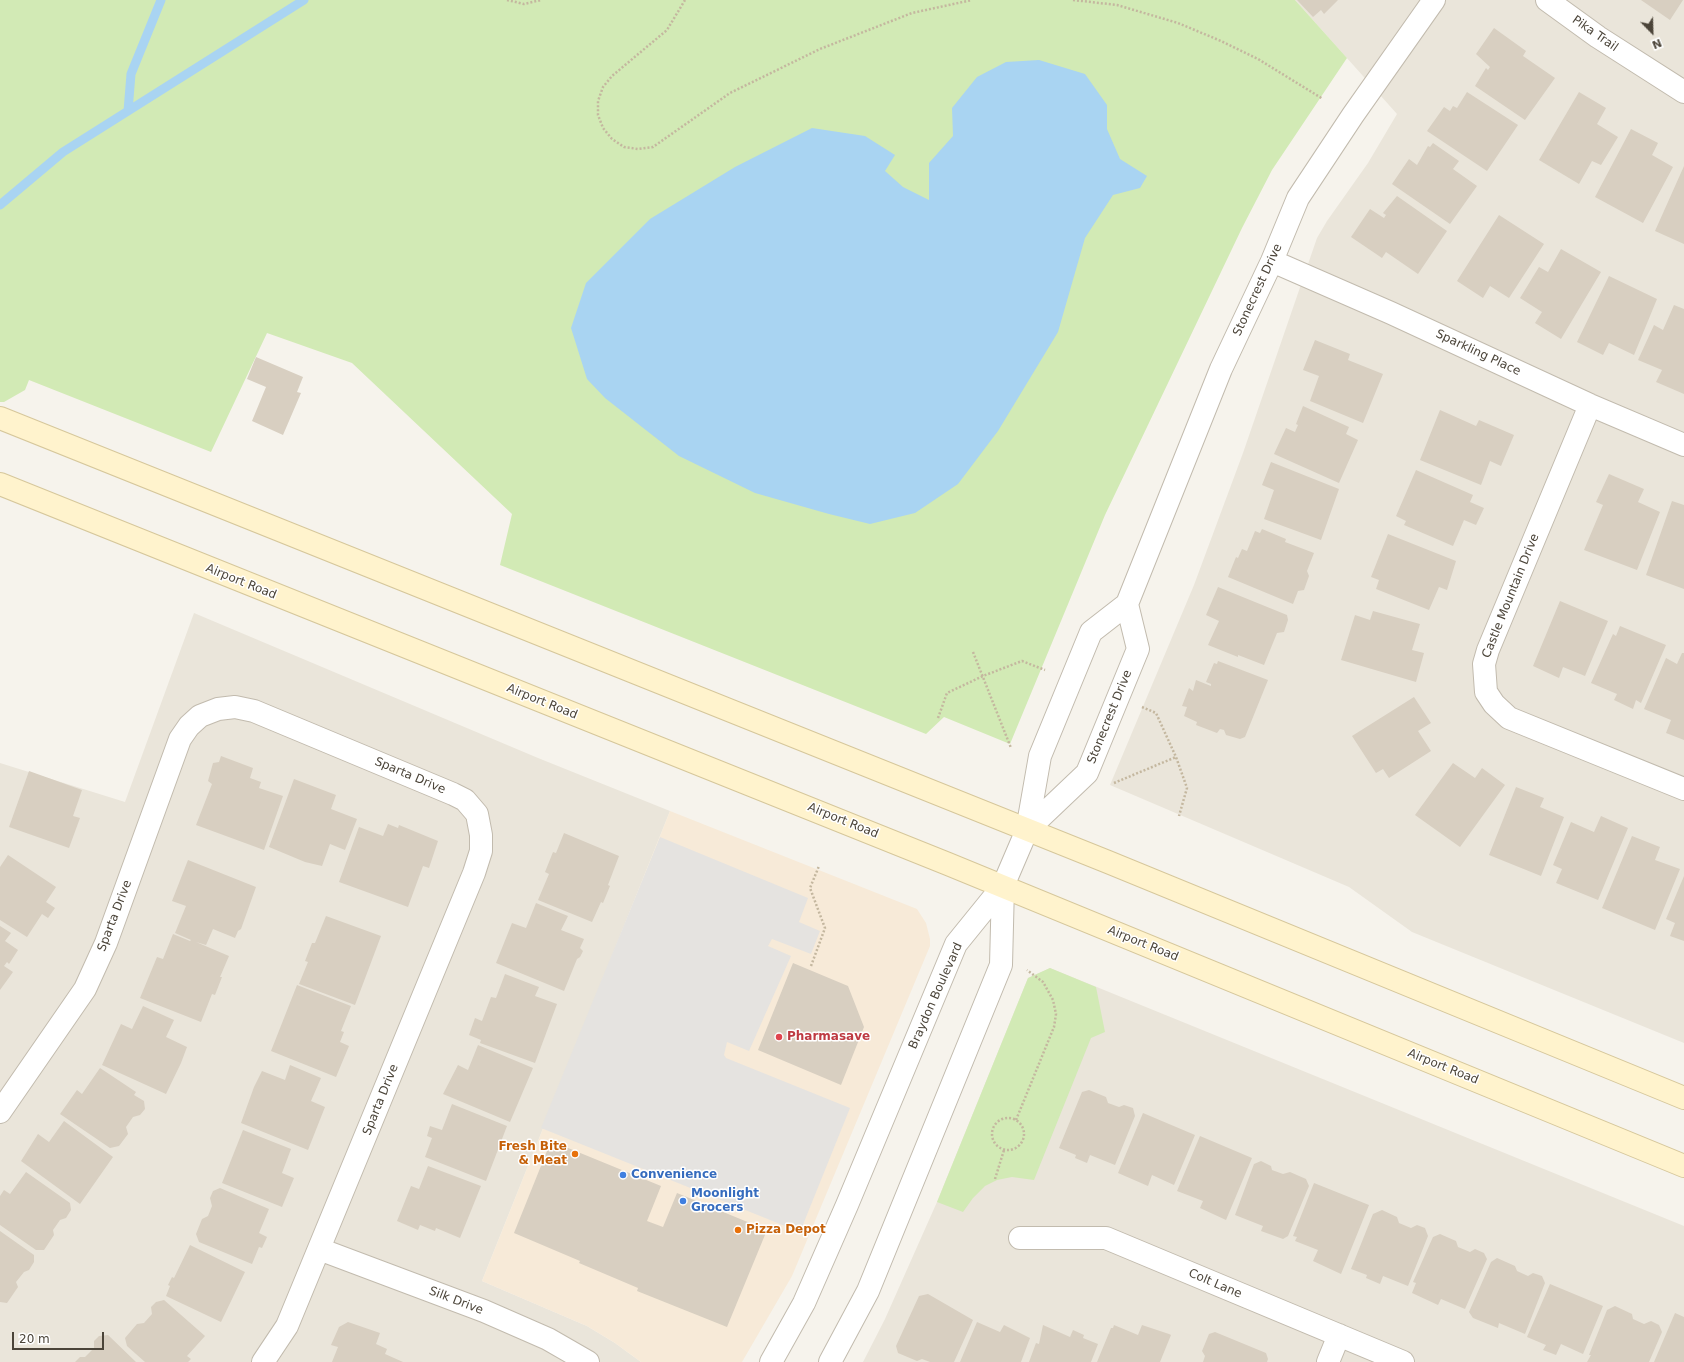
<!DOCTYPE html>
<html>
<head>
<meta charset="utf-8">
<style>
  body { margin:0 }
  #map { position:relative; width:1684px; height:1362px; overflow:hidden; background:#f6f3ec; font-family:"DejaVu Sans",sans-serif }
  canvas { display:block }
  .north { position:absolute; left:1632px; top:12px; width:40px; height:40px; -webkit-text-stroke:3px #fff; paint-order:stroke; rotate:157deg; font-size:11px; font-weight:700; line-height:16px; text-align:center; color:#4b4439 }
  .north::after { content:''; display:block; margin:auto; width:14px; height:18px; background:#4b4439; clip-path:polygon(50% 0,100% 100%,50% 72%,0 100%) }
  .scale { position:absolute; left:12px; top:1332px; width:92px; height:18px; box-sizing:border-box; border:2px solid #4b4439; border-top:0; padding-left:5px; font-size:12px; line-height:14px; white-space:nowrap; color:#4b4439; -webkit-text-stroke:3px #fff; paint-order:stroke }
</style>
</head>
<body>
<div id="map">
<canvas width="1684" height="1362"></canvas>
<div class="north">N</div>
<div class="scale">20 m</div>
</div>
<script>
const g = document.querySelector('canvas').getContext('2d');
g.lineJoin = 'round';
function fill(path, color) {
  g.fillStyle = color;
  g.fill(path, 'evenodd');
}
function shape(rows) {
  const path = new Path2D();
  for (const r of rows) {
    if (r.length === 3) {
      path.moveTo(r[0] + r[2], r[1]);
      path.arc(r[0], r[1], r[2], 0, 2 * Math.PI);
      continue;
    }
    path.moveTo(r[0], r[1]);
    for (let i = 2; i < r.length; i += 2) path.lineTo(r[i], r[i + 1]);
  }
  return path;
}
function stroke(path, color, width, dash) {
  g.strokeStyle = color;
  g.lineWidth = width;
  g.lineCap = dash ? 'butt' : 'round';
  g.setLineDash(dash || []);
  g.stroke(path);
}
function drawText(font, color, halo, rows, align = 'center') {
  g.font = font + ' "DejaVu Sans",sans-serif';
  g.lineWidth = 3;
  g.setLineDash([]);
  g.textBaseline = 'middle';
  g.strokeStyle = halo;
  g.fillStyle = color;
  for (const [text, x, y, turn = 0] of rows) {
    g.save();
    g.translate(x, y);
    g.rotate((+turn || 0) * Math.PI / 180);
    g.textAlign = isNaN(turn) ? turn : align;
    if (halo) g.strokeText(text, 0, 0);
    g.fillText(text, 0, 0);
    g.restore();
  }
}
fill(shape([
  [1295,0,1684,0,1684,1043,1412,932,1349,887,1110,785,1194,585,1243,453,1317,238,1327,221,1368,163,1397,114],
  [194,613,538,758,670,811,482,1281,587,1326,615,1343,641,1362,0,1362,0,763,125,802],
  [1050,968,1684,1226,1684,1362,863,1362,885,1319,937,1202,1028,978]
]), '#eae5da');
fill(shape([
  [670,811,917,909,926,923,930,939,930,946,792,1276,742,1362,641,1362,615,1343,587,1326,482,1281]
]), '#f7ead8');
fill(shape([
  [0,0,1295,0,1347,58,1272,170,1242,228,1105,515,1010,744,944,717,926,734,500,565,512,514,352,363,267,333,211,452,29,380,25,390,4,402,0,402],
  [1050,968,1096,987,1105,1032,1091,1038,1034,1180,1012,1177,997,1180,985,1186,973,1198,963,1212,937,1202,1028,978]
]), '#d2eab5');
fill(shape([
  [660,837,808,898,799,922,820,931,811,954,772,939,768,946,791,956,749,1051,727,1042,724,1055,726,1058,850,1108,800,1232,541,1128]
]), '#e5e3e0');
fill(shape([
  [1039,60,1085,74,1107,105,1107,129,1120,159,1147,176,1140,188,1113,195,1085,238,1058,332,998,431,958,484,915,513,870,524,829,514,755,493,679,456,605,398,587,379,571,328,586,283,650,219,735,167,812,128,865,136,895,155,885,171,903,187,929,200,929,163,953,136,952,108,977,77,1006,62]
]), '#a9d4f2');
stroke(shape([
  [128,111,131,74,161,0],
  [0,205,63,152,304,0]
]), '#a9d4f2', 9);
fill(shape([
  [1297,0,1338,0,1324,14,1321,10,1313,17],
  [1641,0,1683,0,1670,20],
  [1494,28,1526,51,1523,56,1555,78,1525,120,1475,86,1486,68,1488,70,1490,67,1476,54],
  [1467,92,1518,125,1487,171,1427,131,1444,107,1450,111,1453,106,1457,108],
  [1579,92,1606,108,1597,124,1618,137,1601,165,1592,161,1579,184,1539,160],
  [1631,129,1658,143,1652,155,1673,167,1643,223,1595,197],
  [1433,143,1459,161,1453,169,1477,186,1450,224,1392,184,1409,159,1417,165,1428,146,1430,147],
  [1684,166,1684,244,1655,231],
  [1397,196,1447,231,1418,274,1386,252,1382,258,1351,237,1370,209,1384,218,1386,215,1383,213],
  [1499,215,1544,244,1509,298,1490,286,1483,298,1457,281],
  [1561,249,1601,272,1561,339,1535,323,1542,312,1520,298,1539,267,1548,272],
  [1609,276,1657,299,1634,355,1609,343,1603,355,1577,342],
  [1674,305,1684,309,1684,394,1656,382,1662,370,1638,360,1654,325,1663,330],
  [1315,340,1350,354,1348,360,1383,374,1363,423,1310,401,1319,376,1303,370],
  [256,357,303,377,297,392,301,393,283,435,252,421,266,387,247,379],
  [1303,406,1349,427,1346,434,1358,440,1339,483,1274,454,1286,428,1295,432,1298,425,1296,424],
  [1440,410,1476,426,1479,420,1514,435,1501,466,1490,461,1481,485,1420,460],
  [1271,462,1339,489,1321,540,1264,519,1274,490,1262,485],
  [1416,470,1473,495,1470,502,1484,508,1476,525,1464,520,1453,546,1404,525,1406,521,1396,516],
  [1609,474,1644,489,1638,502,1660,512,1637,570,1584,550,1603,505,1596,502],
  [1672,501,1684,505,1684,589,1646,575],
  [1262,529,1286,539,1285,542,1314,553,1307,571,1309,576,1304,590,1298,591,1293,604,1228,577,1236,557,1238,558,1242,549,1247,551,1255,531,1260,533],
  [1388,534,1456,561,1447,590,1439,587,1429,610,1376,589,1379,580,1371,577],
  [1218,587,1287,615,1288,620,1284,632,1277,633,1264,665,1238,655,1238,657,1208,645,1219,621,1206,615],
  [1560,601,1608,621,1585,676,1563,667,1559,678,1533,666],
  [1373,611,1420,624,1412,650,1424,653,1416,682,1341,660,1355,615,1370,620],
  [1620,626,1666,645,1641,703,1636,700,1633,709,1614,700,1617,694,1591,683,1613,634,1616,636],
  [1682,653,1684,653,1684,740,1666,733,1671,720,1644,709,1666,658,1677,664],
  [1218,661,1268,680,1245,737,1240,739,1226,735,1224,730,1220,729,1217,733,1196,725,1197,722,1184,716,1187,707,1182,706,1189,688,1193,691,1196,680,1211,686,1211,684,1206,682,1214,663,1217,664],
  [1414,697,1431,723,1418,731,1431,751,1389,778,1383,769,1376,773,1352,736],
  [221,756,253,768,250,778,261,782,259,788,283,796,264,850,196,825,212,784,208,781,213,763,219,762],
  [1453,763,1475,778,1482,768,1505,785,1460,847,1415,815],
  [29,771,82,790,73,816,80,818,69,848,9,827],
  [294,779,336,795,331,809,357,819,345,850,330,844,322,866,305,862,269,847],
  [1516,787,1544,798,1540,807,1564,817,1541,876,1489,855],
  [1601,816,1628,828,1598,900,1556,883,1562,869,1553,865,1571,822,1594,832],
  [388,824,398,828,399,825,438,841,429,868,423,866,408,907,339,882,359,827,383,836],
  [564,833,619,856,608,885,610,886,603,903,601,902,592,922,538,900,549,874,545,872,553,852,556,853],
  [1632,836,1660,847,1655,860,1680,869,1655,930,1602,908],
  [8,855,56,887,46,902,55,908,48,918,42,914,27,937,0,920,0,867],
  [188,860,256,887,241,929,238,931,235,938,213,929,206,945,196,942,229,956,220,977,222,977,215,995,212,994,201,1022,140,998,157,957,163,959,173,934,190,941,191,940,175,933,186,906,172,901],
  [1684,876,1684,941,1670,936,1675,923,1666,919],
  [536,903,568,916,561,930,584,939,580,948,583,951,580,957,577,959,564,991,496,963,512,923,526,928],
  [326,916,381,936,355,1005,299,984,308,962,305,961,312,943,315,943],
  [0,926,11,933,5,941,18,950,9,964,7,962,4,966,13,972,0,990],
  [793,963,848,986,864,1027,841,1085,758,1050],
  [505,974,539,987,535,996,557,1004,535,1063,480,1043,481,1040,469,1035,475,1018,482,1021,491,997,496,998],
  [297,985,351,1006,341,1031,344,1032,340,1042,349,1046,336,1077,271,1051],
  [143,1006,174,1020,166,1037,187,1047,181,1063,166,1094,102,1065,121,1024,132,1029],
  [478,1045,533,1068,510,1122,443,1094,458,1065,468,1070],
  [290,1065,321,1078,311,1101,325,1107,308,1150,241,1123,254,1087,262,1071,285,1080],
  [100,1068,136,1092,134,1095,144,1101,145,1109,140,1115,133,1117,126,1127,128,1134,119,1146,110,1148,60,1114,77,1090,82,1094],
  [1089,1090,1106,1097,1108,1103,1119,1107,1124,1105,1133,1108,1135,1116,1115,1165,1090,1155,1087,1163,1075,1158,1076,1155,1059,1148,1082,1092],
  [452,1104,507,1126,486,1181,425,1157,432,1138,427,1136,430,1126,442,1130],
  [1143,1113,1195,1135,1174,1185,1152,1175,1148,1186,1118,1173],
  [64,1121,113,1157,80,1204,21,1161,38,1134,49,1142],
  [243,1130,291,1149,282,1173,294,1178,282,1207,222,1183],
  [1200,1136,1252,1158,1226,1220,1200,1208,1203,1201,1177,1191],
  [551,1141,661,1186,647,1221,663,1227,677,1193,767,1230,727,1327,637,1291,638,1288,579,1263,580,1261,514,1233],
  [1261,1161,1271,1166,1272,1170,1283,1174,1290,1172,1306,1179,1309,1186,1288,1236,1283,1239,1261,1231,1263,1226,1235,1215,1254,1164],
  [428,1166,481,1186,460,1238,436,1228,435,1231,420,1225,418,1230,397,1221,411,1186,419,1189],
  [26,1172,70,1203,71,1210,66,1218,60,1220,53,1230,54,1235,44,1250,36,1250,0,1225,0,1196,4,1190,10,1194],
  [1314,1183,1369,1205,1341,1274,1313,1261,1318,1250,1295,1241,1297,1237,1293,1236],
  [220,1188,269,1209,259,1233,267,1237,262,1248,259,1247,252,1264,199,1242,196,1234,202,1219,208,1216,212,1206,210,1198,213,1191],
  [1382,1210,1397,1217,1399,1223,1411,1228,1417,1225,1425,1228,1428,1236,1408,1286,1383,1276,1380,1284,1366,1278,1367,1275,1351,1269,1373,1214],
  [0,1231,34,1255,34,1262,29,1270,24,1272,16,1282,18,1287,7,1303,0,1302],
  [1440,1234,1456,1241,1458,1247,1470,1252,1475,1249,1484,1253,1487,1259,1465,1309,1441,1299,1438,1305,1412,1293,1416,1283,1413,1282,1433,1237],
  [190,1245,245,1272,221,1322,166,1296,170,1286,168,1285,172,1277,174,1278],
  [1497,1258,1515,1266,1517,1271,1528,1276,1533,1273,1542,1276,1545,1283,1525,1334,1499,1323,1498,1328,1473,1318,1469,1312,1491,1262],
  [1550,1284,1603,1306,1583,1354,1561,1344,1556,1355,1543,1350,1546,1345,1527,1337],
  [928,1294,973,1320,954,1362,930,1362,922,1359,917,1361,898,1353,896,1346,919,1296],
  [164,1300,205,1336,187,1356,191,1359,188,1362,145,1362,127,1346,125,1338,137,1324,144,1323,152,1314,151,1307,156,1302],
  [1615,1306,1632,1314,1633,1319,1644,1324,1651,1321,1659,1325,1662,1332,1649,1362,1587,1362,1591,1355,1589,1355,1607,1310],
  [1675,1313,1684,1317,1684,1362,1654,1362],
  [348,1322,380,1333,376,1344,387,1349,385,1354,403,1362,332,1362,338,1347,331,1345,339,1327],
  [977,1322,1000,1332,1004,1325,1030,1338,1021,1362,960,1362],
  [1043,1325,1070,1337,1073,1330,1084,1335,1083,1338,1098,1344,1091,1362,1029,1362,1036,1343,1039,1344],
  [1114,1325,1138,1335,1142,1325,1169,1334,1171,1335,1160,1362,1097,1362,1111,1328,1113,1328],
  [1215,1332,1266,1353,1268,1359,1267,1362,1203,1362,1205,1356,1202,1351,1209,1334],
  [108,1335,136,1362,75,1362,80,1357,85,1357,94,1348,94,1341,99,1336]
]), '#d8cfc1');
const minor = shape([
  [1547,0,1598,37,1684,92],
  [1272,261,1391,313,1590,405,1684,445],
  [1590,405,1488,650,1484,664,1486,692,1494,704,1509,718,1684,789],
  [1027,830,1087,773,1138,649,1127,604],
  [0,1112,85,989,106,943,180,739,189,726,200,716,218,709,235,707,254,711,453,794,465,800,477,814,481,835,481,851,474,873,287,1326,263,1362],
  [1020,1238,1106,1238,1403,1362],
  [319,1249,484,1311,548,1339,588,1362],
  [771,1362,804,1303,847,1205,956,944,1003,886,1027,830,1040,756,1091,632,1127,604,1221,369,1272,261,1298,198,1353,115,1434,0],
  [830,1362,868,1291,1001,965,1003,886],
  [1328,1362,1339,1335]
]);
const secondary = shape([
  [0,418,1108,862,1684,1098],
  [0,484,948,864,1684,1166]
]);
stroke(minor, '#c2bbae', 24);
stroke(secondary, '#d6c79b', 24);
stroke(shape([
  [507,0,524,4,541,0],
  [685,0,667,30,612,76,603,87,598,101,598,115,603,128,612,139,624,147,638,149,653,147,730,93,820,49,912,13,972,0],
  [1073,0,1117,5,1178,23,1221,41,1258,59,1323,99],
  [973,652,1011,748],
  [1142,707,1156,713,1176,757,1187,788,1179,816],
  [938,718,947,693,983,676,1022,661,1045,670],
  [1114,783,1176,757],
  [811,966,825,928,810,888,819,866],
  [1008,1134,16],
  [1016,1120,1054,1027,1056,1014,1053,1000,1043,982,1027,970],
  [995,1179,1004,1150]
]), '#c4b79f', 2.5, [2, 2]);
stroke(minor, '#fff', 22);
stroke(secondary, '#fff3cd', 22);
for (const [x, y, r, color] of [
  [779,1037,4,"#e0444e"],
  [575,1154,4,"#e8710a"],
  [623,1175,4,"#3f7fe0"],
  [683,1201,4,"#3f7fe0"],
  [738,1230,4,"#e8710a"]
]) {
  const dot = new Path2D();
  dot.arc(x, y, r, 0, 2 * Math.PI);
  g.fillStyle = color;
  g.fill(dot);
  stroke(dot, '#fff', 1.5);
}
drawText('12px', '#4b4439', '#fff', [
  ["Pika Trail",1595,34,35],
  ["Stonecrest Drive",1258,290,-65],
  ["Sparkling Place",1478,353,25],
  ["Airport Road",241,582,22],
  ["Castle Mountain Drive",1511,596,-68],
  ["Airport Road",542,702,22],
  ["Stonecrest Drive",1110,717,-68],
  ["Sparta Drive",410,776,23],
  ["Airport Road",843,821,22],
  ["Sparta Drive",115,916,-69],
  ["Airport Road",1143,944,22],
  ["Braydon Boulevard",936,996,-66],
  ["Airport Road",1443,1067,22],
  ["Sparta Drive",381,1100,-68],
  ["Colt Lane",1215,1284,23],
  ["Silk Drive",456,1301,21]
]);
drawText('bold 12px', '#be3a42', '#fff', [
  ["Pharmasave",787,1037]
], 'left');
drawText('bold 12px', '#c56008', '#fff', [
  ["Fresh Bite",567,1147],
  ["& Meat",567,1161],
  ["Pizza Depot",746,1230,"left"]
], 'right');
drawText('bold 12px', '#366cbe', '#fff', [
  ["Convenience",631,1175],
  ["Moonlight",691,1194],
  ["Grocers",691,1208]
], 'left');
</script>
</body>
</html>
